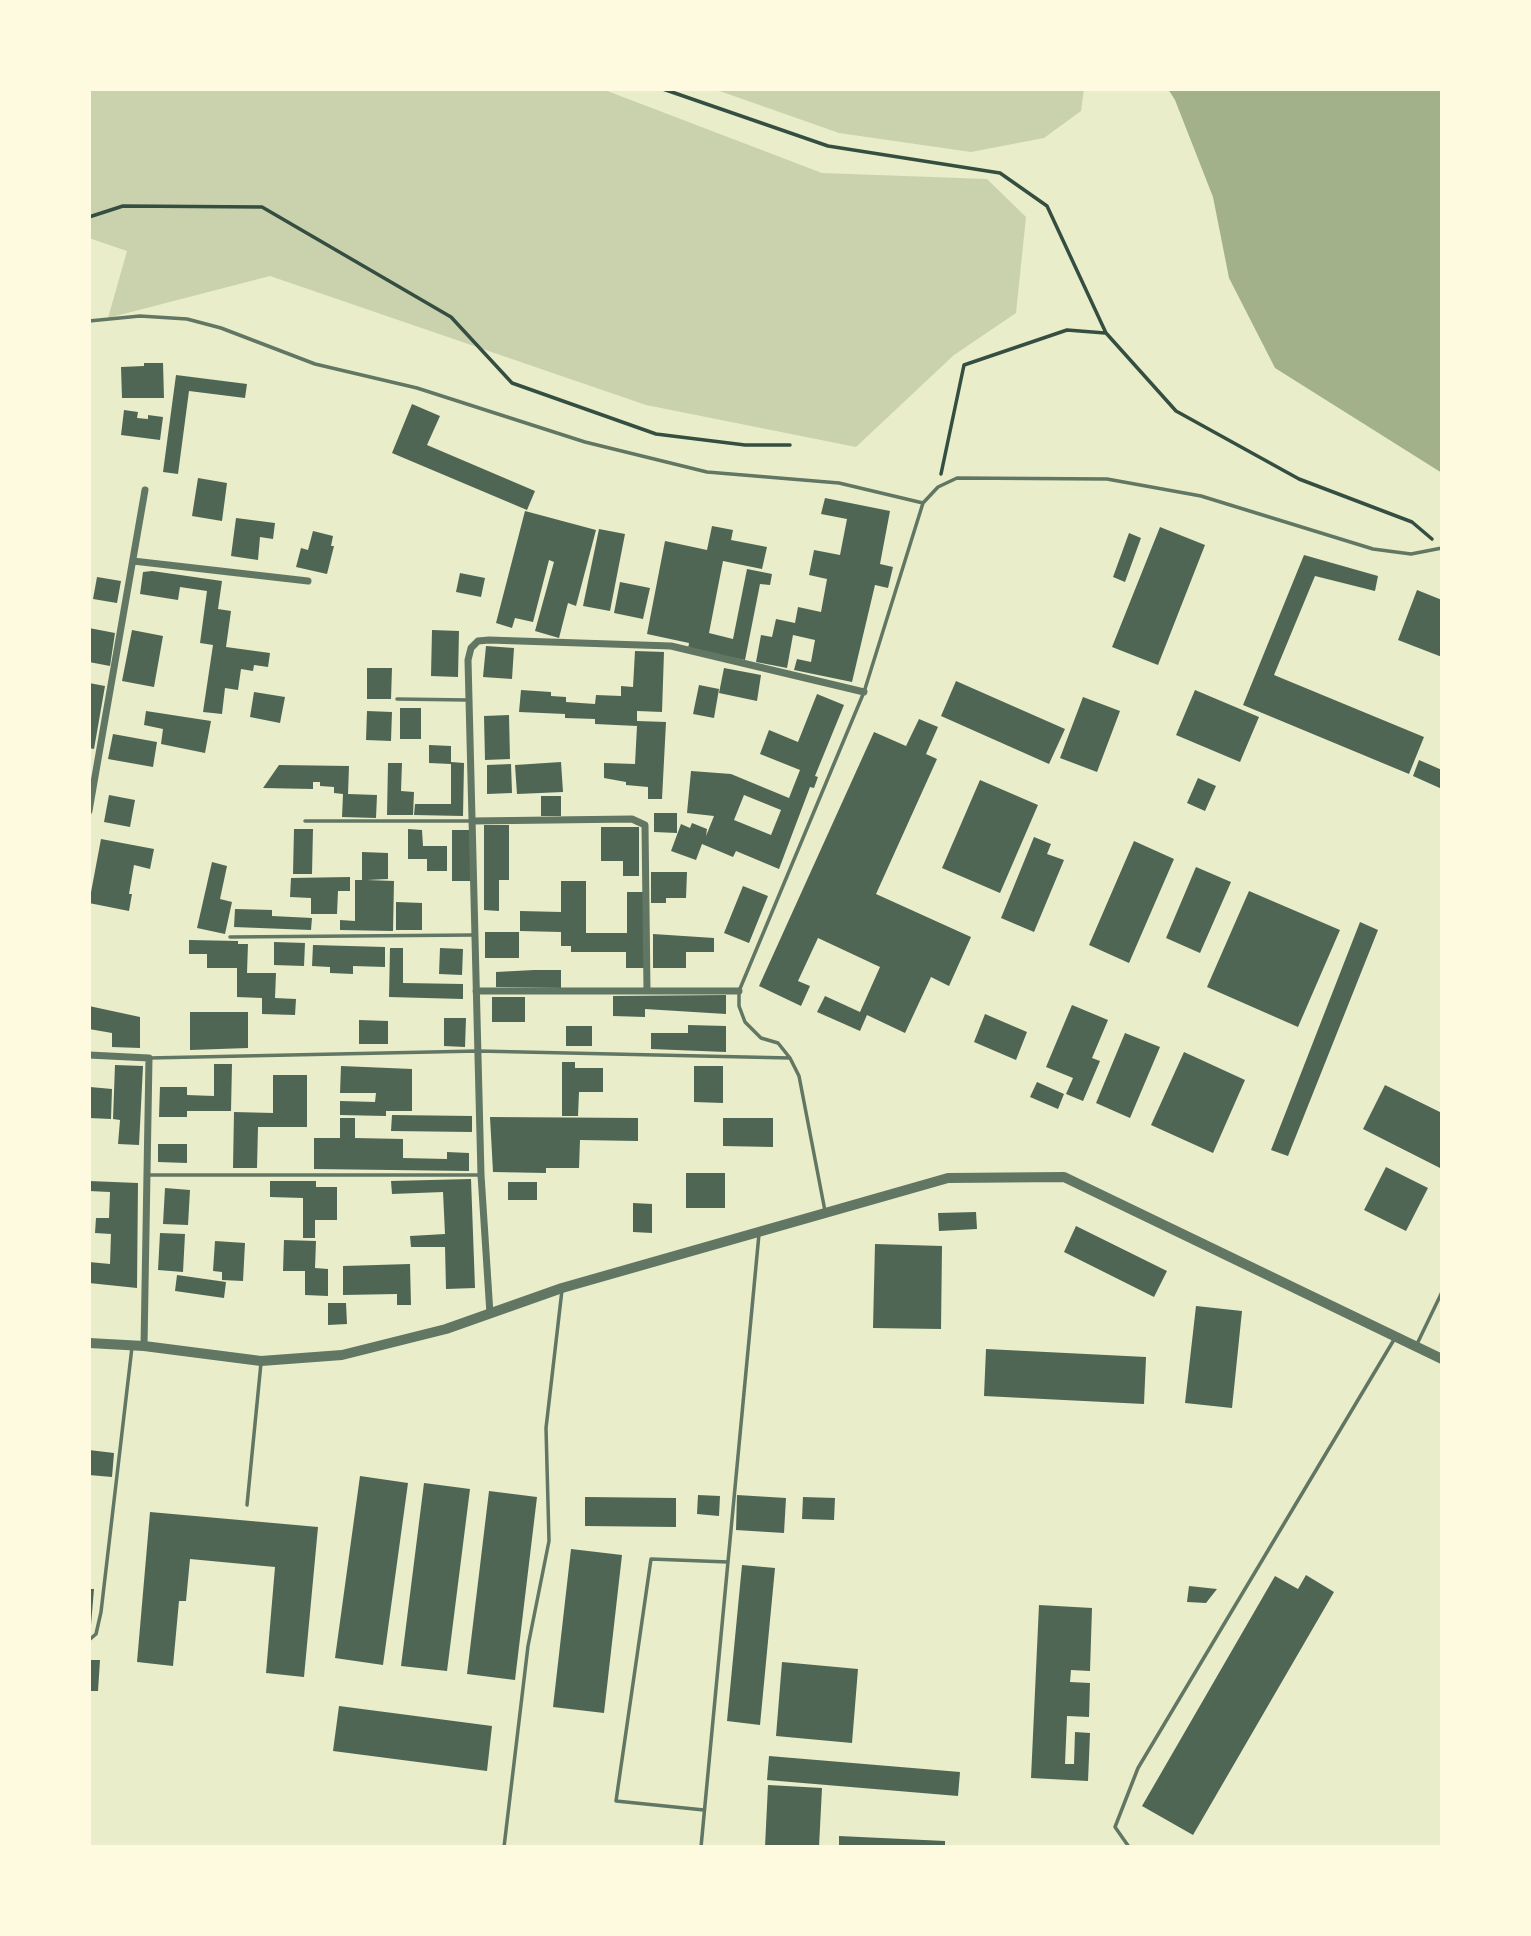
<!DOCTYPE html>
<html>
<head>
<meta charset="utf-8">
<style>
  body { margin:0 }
  #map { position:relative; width:1531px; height:1936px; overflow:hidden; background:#e9edc9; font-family:"Roboto Serif",serif }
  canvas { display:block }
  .frame { position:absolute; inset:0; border:91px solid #fefae0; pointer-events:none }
</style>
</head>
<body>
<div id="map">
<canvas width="1531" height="1936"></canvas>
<div class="frame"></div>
</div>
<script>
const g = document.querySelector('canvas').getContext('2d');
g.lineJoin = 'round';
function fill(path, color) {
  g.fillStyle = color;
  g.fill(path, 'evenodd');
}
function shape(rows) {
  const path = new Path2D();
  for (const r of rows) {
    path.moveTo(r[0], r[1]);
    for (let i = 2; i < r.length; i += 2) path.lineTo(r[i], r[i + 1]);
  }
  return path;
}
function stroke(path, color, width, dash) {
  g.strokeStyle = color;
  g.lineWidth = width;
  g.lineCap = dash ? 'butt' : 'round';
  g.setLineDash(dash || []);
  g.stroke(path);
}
fill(shape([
  [89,89,602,89,822,173,987,179,1026,217,1016,313,954,355,856,447,646,405,270,276,108,318,127,251,89,238],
  [714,89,1084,89,1081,111,1044,138,971,152,839,133]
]), '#cad2ad');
fill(shape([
  [1168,89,1442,89,1442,473,1275,368,1229,278,1213,197,1175,100]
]), '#a3b18a');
fill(shape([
  [144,363,163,363,164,398,122,398,121,367,144,366],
  [176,375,247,384,245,398,189,391,178,474,163,472],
  [412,404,440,416,427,445,535,491,527,510,392,453],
  [124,410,138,412,137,418,148,419,148,415,163,417,160,440,121,435],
  [198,478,227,483,222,521,192,516],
  [825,498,890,511,880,564,893,567,888,588,875,585,852,682,794,670,797,659,811,662,815,640,793,635,787,668,756,662,761,635,772,637,776,619,795,623,798,607,821,612,827,579,809,575,814,550,840,555,847,519,821,514],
  [525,511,596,530,576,606,568,603,559,638,535,631,554,562,549,560,533,622,515,618,512,628,496,623],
  [236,518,275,523,273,539,260,537,258,560,231,556],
  [712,526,733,530,731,540,767,547,762,569,723,561,709,633,733,639,747,569,772,574,770,585,760,584,745,660,688,649,689,643,647,634,665,541,707,550],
  [1160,527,1205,545,1158,665,1112,647],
  [599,529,625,534,610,611,583,606],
  [313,531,333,536,331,546,334,546,327,574,296,567,301,548,308,550],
  [1129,533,1141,538,1125,582,1113,577],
  [1304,555,1378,576,1375,591,1315,576,1274,675,1424,737,1409,774,1243,705],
  [152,571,222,581,218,609,231,611,226,647,270,653,268,667,254,665,253,671,241,669,238,690,225,688,222,714,203,712,213,645,200,643,207,591,180,587,178,600,140,594,143,572],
  [460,573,485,578,481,597,456,592],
  [97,577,121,581,117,603,93,599],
  [620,582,650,588,643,619,614,613],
  [1417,590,1442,600,1442,657,1398,640],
  [89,628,115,633,110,666,89,662],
  [132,630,163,636,154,687,122,681],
  [432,630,459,631,458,677,431,676],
  [486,646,514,648,512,679,483,677],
  [635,651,664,652,662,712,637,711,637,721,666,722,662,799,648,799,648,787,626,785,626,782,604,778,604,763,635,764,637,726,595,724,595,719,565,718,565,714,519,712,521,690,551,692,551,696,566,697,566,702,595,704,596,695,621,696,621,686,633,687],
  [367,668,392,668,391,699,367,699],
  [724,668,761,675,757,701,719,693],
  [956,681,1065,729,1049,764,941,716],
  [89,683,105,686,94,749,89,748],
  [699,685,719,689,714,718,693,714],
  [1195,690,1259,717,1240,762,1176,735],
  [254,692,285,697,280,723,250,717],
  [817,694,844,705,815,776,818,777,814,788,810,787,779,869,736,851,733,857,702,844,696,860,671,851,681,824,690,828,692,823,707,829,706,836,714,816,687,813,691,771,731,774,789,798,800,770,760,754,769,730,798,742],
  [744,795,781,810,771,835,734,820],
  [1083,697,1120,711,1097,772,1060,758],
  [400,708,421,708,421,739,400,739],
  [146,711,211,721,205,753,161,744,163,729,144,725],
  [367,711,392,712,391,741,366,740],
  [509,715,510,759,485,760,484,716],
  [919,719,938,727,926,754,937,759,876,894,971,937,949,986,931,977,905,1033,867,1015,860,1031,817,1012,825,996,860,1012,880,967,818,938,798,981,810,986,801,1006,759,986,874,732,906,746],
  [113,734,157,742,153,767,108,759],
  [429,745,451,746,451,764,429,763],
  [1419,760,1442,770,1442,789,1413,776],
  [451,762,464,763,463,816,414,815,415,804,451,804],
  [561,762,563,792,517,794,515,765],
  [388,763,402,763,401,791,414,792,413,815,387,815],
  [511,764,512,793,487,794,487,765],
  [279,765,349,766,348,794,377,795,376,818,342,817,343,794,334,793,334,787,320,786,320,782,313,782,313,789,263,788],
  [1198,778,1216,786,1205,811,1187,803],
  [980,780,1038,805,1000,893,942,868],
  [109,795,135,800,130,827,104,822],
  [541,796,561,796,561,816,541,816],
  [654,813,677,813,677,833,654,832],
  [484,825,509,825,509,880,499,880,499,911,484,910],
  [601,827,639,827,639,876,623,876,623,861,601,861],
  [294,829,313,829,312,874,293,874],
  [408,829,422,830,423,846,447,846,447,871,427,871,427,859,408,859],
  [452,830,471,830,471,881,452,881],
  [1034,837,1051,844,1047,854,1064,860,1034,932,1001,918],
  [101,839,154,849,150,869,134,865,129,894,132,894,129,911,89,903],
  [1134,841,1174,859,1129,963,1089,945],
  [362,852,388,853,388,879,367,880,394,881,393,931,340,930,340,920,355,921,355,880,362,880],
  [212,862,227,866,220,899,232,902,225,934,197,928],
  [1196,867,1231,882,1200,953,1166,938],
  [651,872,687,872,686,898,666,898,666,903,651,903],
  [350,877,350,891,338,891,337,914,311,914,311,898,290,897,291,878],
  [561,881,586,881,586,933,627,933,627,892,646,892,645,968,626,968,626,952,571,952,571,946,561,946,561,932,520,931,520,911,561,912],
  [743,886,768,896,749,943,724,933],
  [1249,891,1340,930,1298,1027,1207,987],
  [396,902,422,903,422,930,396,930],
  [235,909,272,910,272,916,312,918,311,930,234,927],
  [1360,922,1378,930,1288,1156,1271,1150],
  [485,932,519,932,519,958,485,958],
  [653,934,714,938,714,952,686,952,686,968,653,968],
  [189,940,238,941,238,944,248,944,247,973,276,973,275,998,296,999,295,1015,262,1014,262,998,237,997,237,968,207,968,207,954,189,954],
  [274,942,305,943,304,966,274,965],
  [313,945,385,947,385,967,353,966,353,974,330,973,330,967,312,966],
  [390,948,403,948,403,983,463,984,463,999,389,997],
  [440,948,463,949,462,975,439,974],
  [534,970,561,970,561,988,496,987,496,972],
  [726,995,726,1014,645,1009,645,1017,613,1016,613,996],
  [492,997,525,997,525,1022,492,1022],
  [1072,1005,1108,1020,1092,1058,1100,1061,1083,1101,1066,1094,1073,1078,1046,1067],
  [89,1006,140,1017,140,1048,112,1047,112,1033,89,1029],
  [190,1012,248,1012,248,1048,190,1050],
  [985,1014,1027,1032,1016,1060,974,1042],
  [444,1018,466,1018,465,1047,444,1046],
  [359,1020,388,1021,388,1044,359,1044],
  [688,1025,726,1026,726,1052,651,1049,651,1033,688,1033],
  [566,1026,592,1026,592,1046,566,1046],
  [1125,1033,1160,1047,1130,1118,1096,1103],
  [1184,1052,1245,1080,1213,1153,1151,1125],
  [562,1062,575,1062,575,1068,603,1068,603,1092,579,1092,578,1116,562,1116],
  [214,1064,232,1064,231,1111,187,1111,187,1117,159,1117,160,1087,187,1087,187,1095,214,1096],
  [115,1065,143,1066,139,1145,118,1144,120,1120,113,1119],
  [341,1066,412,1069,412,1111,386,1111,386,1116,340,1115,340,1101,375,1102,376,1093,340,1093],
  [694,1066,723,1066,723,1103,694,1102],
  [273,1075,307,1075,307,1127,258,1127,257,1168,233,1168,234,1112,273,1113],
  [1037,1082,1064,1094,1058,1109,1030,1097],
  [1385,1085,1442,1113,1442,1169,1363,1129],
  [90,1087,112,1089,111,1119,89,1118],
  [392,1115,472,1116,472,1132,391,1131],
  [490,1117,638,1118,638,1141,580,1140,579,1168,546,1168,546,1173,493,1172],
  [340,1118,355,1118,355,1138,403,1139,403,1158,447,1159,447,1152,469,1153,469,1171,314,1169,314,1138,340,1138],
  [723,1118,773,1118,773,1147,723,1146],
  [158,1144,187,1144,187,1163,158,1162],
  [1386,1167,1428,1188,1406,1231,1364,1210],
  [686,1173,725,1173,725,1208,686,1208],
  [471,1179,475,1288,446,1289,445,1247,411,1247,410,1236,445,1234,443,1192,392,1194,391,1181],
  [89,1181,138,1183,137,1288,89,1283,89,1262,110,1264,111,1234,95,1233,96,1218,109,1218,110,1192,89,1191],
  [270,1181,316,1181,316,1187,337,1187,337,1220,315,1220,315,1238,303,1238,303,1198,270,1197],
  [508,1182,537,1182,537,1200,508,1200],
  [165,1188,190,1190,188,1225,163,1224],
  [633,1203,652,1204,652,1233,633,1232],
  [976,1212,977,1229,939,1231,938,1213],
  [1076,1226,1167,1271,1154,1297,1064,1252],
  [160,1233,185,1234,183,1272,158,1270],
  [284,1240,316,1241,315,1268,328,1269,328,1296,305,1295,305,1271,283,1271],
  [215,1241,245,1243,243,1281,222,1280,222,1272,213,1271],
  [875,1244,942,1246,941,1329,873,1328],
  [410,1264,411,1305,397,1305,397,1294,343,1295,343,1266],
  [177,1275,226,1282,224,1298,175,1291],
  [328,1303,346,1303,347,1324,328,1325],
  [1196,1306,1242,1311,1232,1408,1185,1403],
  [986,1349,1146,1357,1144,1404,984,1396],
  [89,1450,114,1453,112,1477,89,1475],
  [360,1476,408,1483,383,1665,335,1658],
  [424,1483,470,1489,447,1671,401,1666],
  [489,1491,537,1497,515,1680,467,1674],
  [698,1495,720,1496,719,1516,697,1514],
  [737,1495,786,1498,784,1533,736,1530],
  [585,1497,676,1498,676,1527,585,1526],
  [803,1497,835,1498,834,1520,802,1519],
  [150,1512,318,1527,304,1677,266,1673,275,1567,190,1559,186,1601,179,1601,173,1666,137,1662],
  [571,1549,622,1555,604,1713,553,1707],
  [742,1565,775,1568,760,1725,727,1721],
  [1306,1575,1334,1592,1193,1835,1142,1806,1275,1576,1298,1589],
  [1189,1586,1217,1589,1206,1603,1187,1602],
  [89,1589,94,1589,91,1625,89,1625],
  [1039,1605,1092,1608,1090,1671,1071,1670,1070,1682,1090,1683,1089,1717,1067,1716,1065,1764,1074,1764,1075,1732,1090,1733,1088,1781,1031,1778],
  [89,1660,100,1660,98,1691,89,1691],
  [782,1662,858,1669,852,1743,776,1736],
  [339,1706,492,1726,487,1771,333,1751],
  [769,1756,960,1772,958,1796,767,1780],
  [768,1785,822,1788,819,1847,765,1847],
  [839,1836,945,1841,945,1847,839,1847]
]), '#4f6655');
stroke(shape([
  [663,89,828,146,1000,173,1047,206,1106,333,1176,411,1299,479,1412,522,1432,539],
  [89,217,123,206,262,207,451,317,512,383,656,434,745,445,790,445],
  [941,474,964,365,1067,330,1105,333]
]), '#344e41', 3.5);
stroke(shape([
  [89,321,140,316,187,319,221,328,315,364,417,388,585,442,707,472,839,483,923,503],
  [397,699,467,700],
  [305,821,470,821],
  [230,937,473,935],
  [149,1058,478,1051,790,1058],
  [149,1175,481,1175],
  [825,1211,799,1076,790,1058,778,1043,761,1038,745,1022,739,1006,739,991,864,692,923,503,938,487,957,478,1107,479,1201,496,1373,549,1411,554,1442,548],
  [1417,1344,1442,1292],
  [247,1505,261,1363],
  [89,1640,96,1634,101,1612,132,1347],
  [704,1810,616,1801,651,1559,728,1562],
  [504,1847,528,1646,549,1541,546,1428,562,1290],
  [701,1847,759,1234],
  [1129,1847,1115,1827,1138,1768,1395,1338]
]), '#617663', 3.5);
stroke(shape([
  [133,561,308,581],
  [89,811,145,490],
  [472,821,632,819,645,825,647,991],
  [476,991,739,991],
  [89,1055,149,1058,144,1346],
  [490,1314,481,1175,468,660,471,648,478,641,489,640,671,646,864,692]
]), '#617663', 7);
stroke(shape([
  [89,1343,144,1346,261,1361,342,1355,446,1329,562,1288,948,1178,1064,1177,1442,1359]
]), '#617663', 10);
</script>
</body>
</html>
